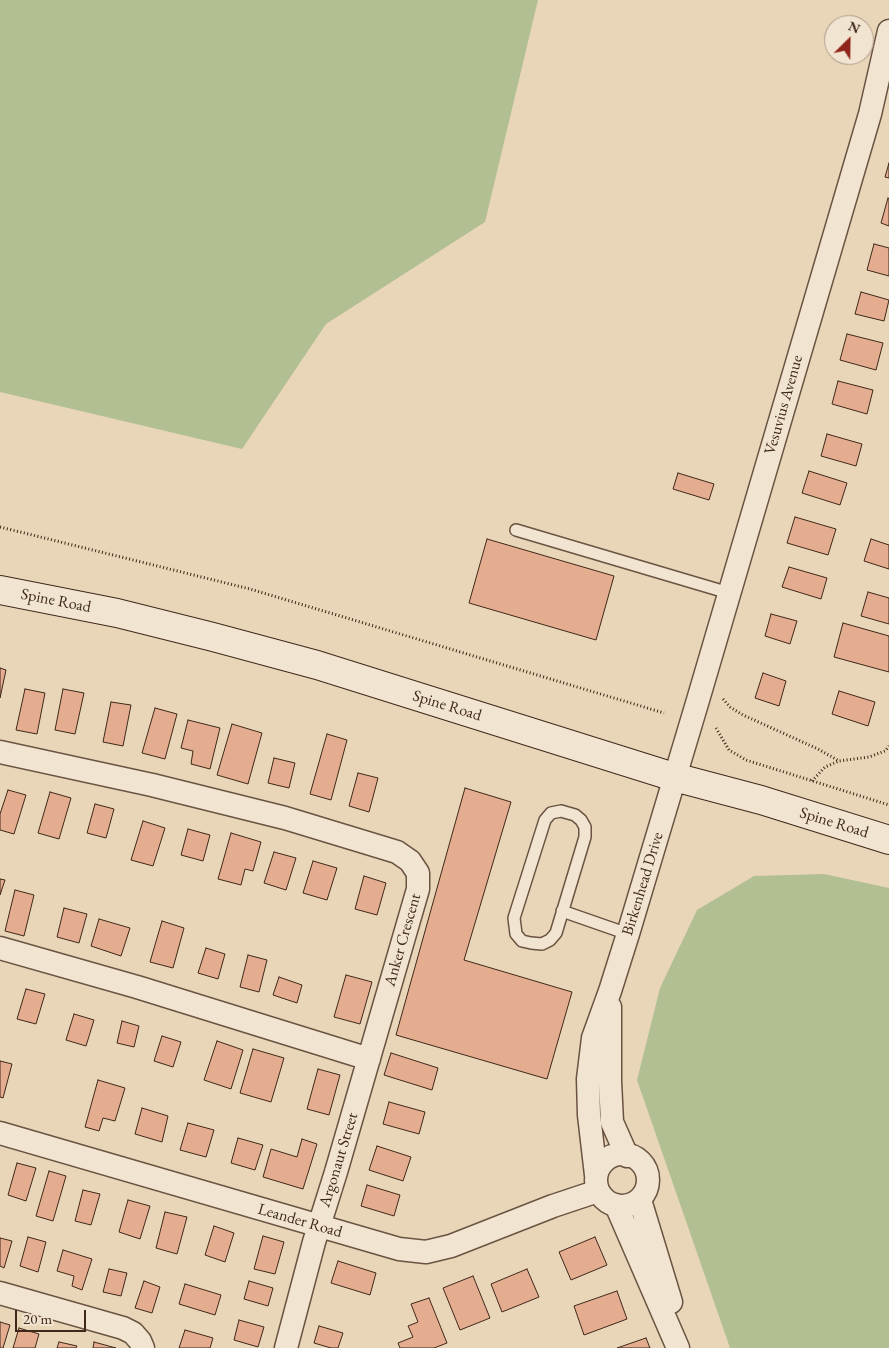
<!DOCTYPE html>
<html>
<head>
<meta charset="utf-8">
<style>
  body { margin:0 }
  #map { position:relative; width:889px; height:1348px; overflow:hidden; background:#e9d6b8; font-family:"EB Garamond",serif }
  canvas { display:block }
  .north { position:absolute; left:824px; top:15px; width:50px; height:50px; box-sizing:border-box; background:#f1e4d1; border:1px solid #aa9887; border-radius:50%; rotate:23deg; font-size:14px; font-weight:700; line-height:20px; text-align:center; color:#3f2719 }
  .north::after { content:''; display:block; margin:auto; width:18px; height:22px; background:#8f2418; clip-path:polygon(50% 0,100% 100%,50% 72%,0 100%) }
  .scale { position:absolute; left:15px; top:1310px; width:71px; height:22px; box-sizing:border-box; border:2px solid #3f2719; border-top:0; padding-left:6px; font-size:15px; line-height:18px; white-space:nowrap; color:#3f2719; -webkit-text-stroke:4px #f1e4d1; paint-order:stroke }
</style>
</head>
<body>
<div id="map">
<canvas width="889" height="1348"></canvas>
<div class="north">N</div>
<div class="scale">20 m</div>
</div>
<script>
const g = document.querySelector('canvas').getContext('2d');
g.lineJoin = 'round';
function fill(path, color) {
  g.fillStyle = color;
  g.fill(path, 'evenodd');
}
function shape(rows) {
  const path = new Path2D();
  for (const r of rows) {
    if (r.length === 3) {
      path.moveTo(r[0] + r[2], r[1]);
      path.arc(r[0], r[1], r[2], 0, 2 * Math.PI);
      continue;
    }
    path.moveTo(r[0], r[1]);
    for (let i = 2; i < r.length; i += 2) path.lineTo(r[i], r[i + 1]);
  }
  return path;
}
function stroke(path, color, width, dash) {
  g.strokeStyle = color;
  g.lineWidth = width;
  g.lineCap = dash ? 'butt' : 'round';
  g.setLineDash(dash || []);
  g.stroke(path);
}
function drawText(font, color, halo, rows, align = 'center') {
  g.font = font + ' "EB Garamond",serif';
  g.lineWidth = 4.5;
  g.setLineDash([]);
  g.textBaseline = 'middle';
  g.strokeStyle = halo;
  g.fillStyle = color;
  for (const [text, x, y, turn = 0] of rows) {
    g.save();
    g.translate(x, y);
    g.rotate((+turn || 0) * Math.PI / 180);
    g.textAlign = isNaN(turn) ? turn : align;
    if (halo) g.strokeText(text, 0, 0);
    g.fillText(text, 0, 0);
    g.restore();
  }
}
fill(shape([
  [0,0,538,0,485,222,326,324,242,449,0,392],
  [824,874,889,888,889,1348,730,1348,637,1080,660,988,697,910,754,876]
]), '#b1bf93');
const building = shape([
  [889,163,889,178,885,177,889,163],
  [888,198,889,199,889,226,881,223,888,198],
  [874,244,889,248,889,276,867,270,874,244],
  [861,292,889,300,884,321,855,314,861,292],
  [847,334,883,343,876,370,840,360,847,334],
  [838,381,873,390,867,414,832,404,838,381],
  [827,434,862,444,856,466,821,456,827,434],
  [809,471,847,483,840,505,802,493,809,471],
  [678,473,714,484,709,500,673,489,678,473],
  [795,517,836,529,828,555,787,543,795,517],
  [487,539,614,576,596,640,469,603,487,539],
  [871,539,889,545,889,569,864,561,871,539],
  [789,567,827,578,821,599,782,587,789,567],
  [868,592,889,598,889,624,861,616,868,592],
  [771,614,797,621,790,644,765,636,771,614],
  [843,623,889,636,889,672,834,657,843,623],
  [0,668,6,670,0,698,0,668],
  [763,673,786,681,779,706,755,698,763,673],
  [25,689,45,693,37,734,16,730,25,689],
  [63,689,84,693,75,734,55,730,63,689],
  [839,691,875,702,868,726,832,714,839,691],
  [111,702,131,705,123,746,103,742,111,702],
  [155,708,177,714,165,759,142,753,155,708],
  [188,720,220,728,210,769,191,764,193,751,181,748,188,720],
  [232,724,262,733,248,784,217,775,232,724],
  [327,734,347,740,331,800,310,794,327,734],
  [274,758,295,763,289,788,268,783,274,758],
  [358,773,378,778,369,812,349,806,358,773],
  [465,788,511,802,464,960,572,992,547,1079,396,1035,465,788],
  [8,790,26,795,14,834,0,830,0,814,8,790],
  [50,792,71,798,59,839,38,833,50,792],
  [95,804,114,809,106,838,87,833,95,804],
  [143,821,165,828,153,866,131,860,143,821],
  [188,829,210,835,203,861,181,855,188,829],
  [231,833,261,842,253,871,245,869,241,885,218,879,231,833],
  [274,852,296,858,286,890,264,883,274,852],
  [313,861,337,868,327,900,303,893,313,861],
  [364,876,386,883,377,915,355,909,364,876],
  [0,879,5,880,0,895,0,879],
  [15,890,34,895,24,936,5,931,15,890],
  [64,908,87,914,79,943,57,937,64,908],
  [99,919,130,928,121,956,91,946,99,919],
  [162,921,184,928,173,968,150,962,162,921],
  [206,948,225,954,218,979,198,973,206,948],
  [248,955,267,960,259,992,240,987,248,955],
  [346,975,372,982,360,1024,334,1017,346,975],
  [279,977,302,985,297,1003,273,995,279,977],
  [26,989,45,994,36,1024,17,1019,26,989],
  [74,1014,94,1020,86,1046,66,1040,74,1014],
  [122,1021,139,1026,134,1047,117,1043,122,1021],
  [162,1036,181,1042,173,1067,154,1061,162,1036],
  [217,1041,243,1050,231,1089,204,1080,217,1041],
  [253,1049,284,1058,271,1102,240,1093,253,1049],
  [391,1053,438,1068,432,1090,384,1075,391,1053],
  [0,1061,12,1064,3,1098,0,1097,0,1061],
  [318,1069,340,1075,329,1115,307,1109,318,1069],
  [98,1080,125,1088,115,1121,103,1118,99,1131,85,1127,98,1080],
  [389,1102,425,1112,419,1134,383,1124,389,1102],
  [142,1108,168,1116,162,1142,135,1134,142,1108],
  [188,1123,214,1130,206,1157,180,1150,188,1123],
  [238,1138,263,1145,255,1170,231,1163,238,1138],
  [302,1139,317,1144,303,1189,263,1177,271,1149,297,1157,302,1139],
  [377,1146,411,1157,403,1181,369,1170,377,1146],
  [17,1163,36,1168,26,1201,8,1195,17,1163],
  [49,1171,66,1176,53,1221,36,1216,49,1171],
  [367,1185,400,1195,394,1216,361,1206,367,1185],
  [83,1190,100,1194,91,1225,75,1221,83,1190],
  [128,1200,150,1206,140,1239,119,1232,128,1200],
  [165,1212,187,1217,177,1254,156,1248,165,1212],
  [214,1226,234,1233,225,1262,205,1255,214,1226],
  [263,1236,284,1242,275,1274,254,1269,263,1236],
  [28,1237,46,1242,38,1272,20,1266,28,1237],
  [595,1237,607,1265,571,1280,559,1252,595,1237],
  [0,1238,12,1241,4,1268,0,1266,0,1238],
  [63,1250,92,1259,82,1290,72,1286,74,1276,57,1271,63,1250],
  [338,1261,376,1273,370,1295,331,1283,338,1261],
  [109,1269,127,1273,121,1296,103,1292,109,1269],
  [527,1269,539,1297,502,1312,491,1284,527,1269],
  [473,1276,490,1318,460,1330,443,1288,473,1276],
  [144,1281,160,1287,152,1313,135,1308,144,1281],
  [249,1281,273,1288,268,1306,244,1299,249,1281],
  [185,1284,221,1295,215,1315,179,1304,185,1284],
  [617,1291,627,1319,584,1335,574,1306,617,1291],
  [429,1298,447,1343,434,1348,400,1348,398,1343,413,1337,408,1326,418,1322,411,1304,429,1298],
  [239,1320,264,1327,258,1347,234,1340,239,1320],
  [0,1322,10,1325,3,1348,0,1348,0,1322],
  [319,1326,343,1333,338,1348,331,1348,314,1343,319,1326],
  [19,1328,39,1334,35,1348,13,1348,19,1328],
  [185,1330,213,1338,210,1348,179,1348,185,1330],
  [646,1338,650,1348,617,1348,646,1338],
  [59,1342,77,1346,76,1348,57,1348,59,1342],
  [94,1342,116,1348,93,1348,94,1342]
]);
fill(building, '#e4ad90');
stroke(building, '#3f2719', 1);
const service = shape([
  [516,530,729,593],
  [561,811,575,815,581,820,585,827,585,837,556,933,550,940,542,944,531,943,522,941,516,934,514,918,545,820,551,813,561,811],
  [562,911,628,934]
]);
const minor = shape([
  [0,752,152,785,285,818,397,852,410,861,418,873,418,889,336,1172,314,1242,286,1348],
  [0,948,137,987,369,1059],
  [610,1007,610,1081,612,1122,627,1156],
  [0,1133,399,1249,426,1252,451,1246,553,1206,598,1191],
  [622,1180,26],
  [596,1175,589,1115,588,1079,593,1038,610,991,628,934,698,700,870,114,889,31],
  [640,1200,671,1302],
  [616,1205,678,1348],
  [0,1293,123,1328,133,1333,140,1341,143,1348]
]);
const secondary = shape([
  [0,590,117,613,213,637,317,665,674,777,761,800,889,840]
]);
stroke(service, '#6a5341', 14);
stroke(minor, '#6a5341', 25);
stroke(secondary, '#3f2719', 30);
stroke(shape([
  [0,527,250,589,664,713],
  [723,699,730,707,743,715,818,749,839,761],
  [716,728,729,750,746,760,889,805],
  [812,781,825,767,839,761,869,757,885,751,889,746]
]), '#3f2719', 3, [1, 2.5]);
stroke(service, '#f1e4d1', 11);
stroke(minor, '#f1e4d1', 22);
stroke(secondary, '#f1e4d1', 28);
drawText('16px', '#3f2719', '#f1e4d1', [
  ["Vesuvius Avenue",784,405,-74],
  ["Spine Road",56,601,11],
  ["Spine Road",447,706,17],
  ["Spine Road",834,823,17],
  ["Birkenhead Drive",643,884,-73],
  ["Anker Crescent",403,940,-74],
  ["Argonaut Street",339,1160,-73],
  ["Leander Road",300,1221,16]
]);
</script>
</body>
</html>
